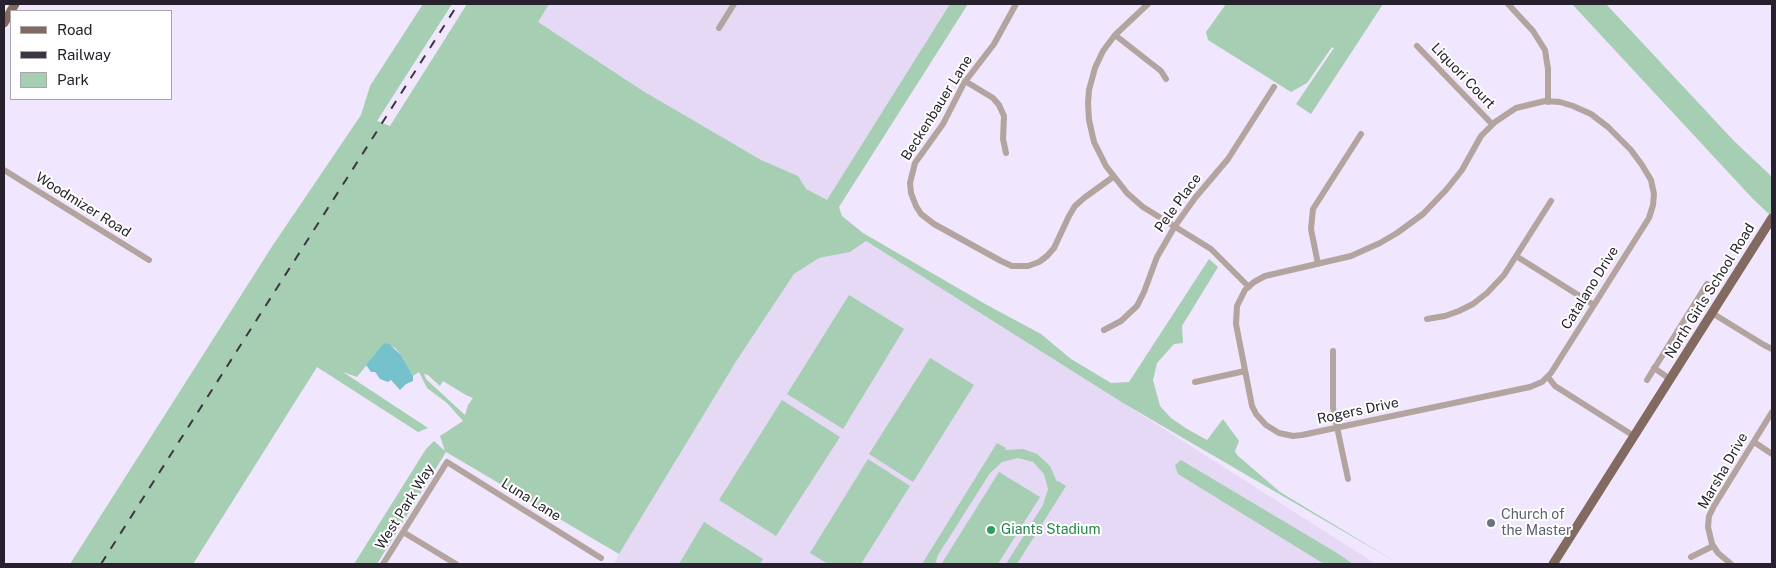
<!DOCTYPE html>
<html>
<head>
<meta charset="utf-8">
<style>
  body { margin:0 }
  #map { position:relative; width:1776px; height:568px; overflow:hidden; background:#f0e6fd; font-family:"Public Sans",sans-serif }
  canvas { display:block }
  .frame { position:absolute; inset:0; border:5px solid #26212c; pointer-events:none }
  .legend { position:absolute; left:10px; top:10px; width:162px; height:90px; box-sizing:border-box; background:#fff; border:1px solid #a8a6ab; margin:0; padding:6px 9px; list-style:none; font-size:15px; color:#26212c }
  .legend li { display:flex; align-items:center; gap:10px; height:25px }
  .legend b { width:25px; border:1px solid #a8a6ab }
</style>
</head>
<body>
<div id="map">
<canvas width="1776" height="568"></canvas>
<div class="frame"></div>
<ul class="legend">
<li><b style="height:6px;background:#836a60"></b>Road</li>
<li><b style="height:6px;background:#3c3643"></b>Railway</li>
<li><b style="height:14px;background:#a5ceb2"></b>Park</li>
</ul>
</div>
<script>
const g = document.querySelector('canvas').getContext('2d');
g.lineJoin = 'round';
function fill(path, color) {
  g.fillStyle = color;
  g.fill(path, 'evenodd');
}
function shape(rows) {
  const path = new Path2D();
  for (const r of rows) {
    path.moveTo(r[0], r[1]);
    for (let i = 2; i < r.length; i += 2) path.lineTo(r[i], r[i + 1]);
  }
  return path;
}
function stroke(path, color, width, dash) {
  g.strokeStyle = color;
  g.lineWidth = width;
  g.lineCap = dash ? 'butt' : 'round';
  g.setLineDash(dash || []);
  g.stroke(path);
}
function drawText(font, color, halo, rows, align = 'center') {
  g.font = font + ' "Public Sans",sans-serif';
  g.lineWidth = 4;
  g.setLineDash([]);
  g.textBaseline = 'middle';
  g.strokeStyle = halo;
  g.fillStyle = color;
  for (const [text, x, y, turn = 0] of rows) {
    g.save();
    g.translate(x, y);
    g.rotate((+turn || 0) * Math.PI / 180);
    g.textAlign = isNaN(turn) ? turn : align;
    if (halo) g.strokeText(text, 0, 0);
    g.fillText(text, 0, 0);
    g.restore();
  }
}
fill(shape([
  [549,4,963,4,828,215,533,29],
  [866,241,1123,403,1376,564,613,564,737,360,794,274,819,258,850,252]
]), '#e6d9f6');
fill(shape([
  [423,4,452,4,377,121,390,126,467,4,549,4,538,22,643,91,761,160,798,176,806,189,827,200,950,4,968,4,839,207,842,216,863,233,987,305,1041,334,1071,359,1111,383,1129,382,1209,259,1218,267,1182,326,1183,343,1174,344,1157,363,1153,380,1160,406,1171,418,1187,429,1207,440,1223,419,1239,441,1235,451,1237,455,1280,492,1396,562,1123,403,866,241,850,252,819,258,794,274,737,360,619,554,446,452,377,564,354,564,426,449,434,441,445,451,440,436,463,421,447,403,427,388,419,372,413,376,401,355,395,348,384,343,357,377,343,372,428,428,418,432,317,367,193,564,70,564,273,245,361,115,370,86],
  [424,374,428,375,440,386,443,381,466,395,473,398,468,405,465,415,426,379],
  [1226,4,1383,4,1311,114,1296,104,1334,48,1332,47,1307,83,1291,92,1208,40,1206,32],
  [1572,4,1606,4,1734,141,1769,174,1772,178,1772,217,1753,199],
  [849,295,904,329,843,429,787,394],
  [930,358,974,385,913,482,869,454],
  [782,400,840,437,776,536,719,500],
  [997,443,1006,448,1005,450,1023,449,1037,454,1050,466,1057,482,1058,481,1066,486,1017,564,1006,564,1043,505,1048,489,1044,474,1033,462,1018,458,1002,462,990,473,938,555,935,564,922,564],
  [868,459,910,486,861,564,828,564,810,553],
  [1181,460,1337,553,1353,564,1324,564,1178,474,1175,465],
  [999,472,1040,497,998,564,943,564,942,563],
  [704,522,763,559,760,564,679,564]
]), '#a5ceb2');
fill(shape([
  [384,343,389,344,401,355,413,376,413,381,406,384,400,390,391,380,388,382,380,379,375,372,371,372,366,365]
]), '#75c1cc');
stroke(shape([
  [1016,4,994,44,964,83,943,124,915,163,910,183,911,193,916,206,921,214,934,224,1001,261,1012,266,1028,266,1039,262,1047,256,1054,248,1069,216,1075,206,1084,198,1113,177],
  [1148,4,1115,35,1103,51,1095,68,1089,90,1088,103,1089,120,1094,142,1106,166,1127,193,1143,207,1211,249,1249,287],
  [1508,4,1533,31,1545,50,1548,69,1548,102],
  [719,28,734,4],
  [1115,35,1161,71,1166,79],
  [1417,46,1492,124],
  [965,81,993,98,999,105,1004,116,1003,139,1006,153],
  [1545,101,1560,102,1573,106,1591,114,1608,127,1631,150,1642,165,1651,180,1654,194,1653,205,1649,218,1551,373,1542,382,1530,387,1302,435,1293,436,1279,433,1266,425,1256,414,1252,406,1236,324,1237,306,1245,290,1254,282,1265,276,1351,256,1380,243,1397,233,1423,214,1446,190,1462,170,1481,136,1495,122,1516,108,1545,101],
  [4,170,149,260],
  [1516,256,1594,305],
  [1318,264,1311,229,1313,209,1361,134],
  [1712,313,1764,345,1772,349],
  [1427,319,1445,316,1459,311,1473,304,1487,293,1504,275,1551,201],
  [1104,330,1121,321,1137,306,1144,292,1157,257,1175,226,1195,198,1228,159,1274,87],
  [1333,351,1333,408,1348,479],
  [1654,368,1670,379],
  [1548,377,1555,386,1634,436],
  [1647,380,1707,284],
  [1195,382,1245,371],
  [1754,442,1772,454],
  [403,532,456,564],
  [1691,557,1713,546],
  [383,564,447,462,601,558],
  [1731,564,1718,553,1712,544,1708,527,1709,516,1714,506,1772,412]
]), '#b3a49f', 6);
stroke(shape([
  [4,23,15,4],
  [1553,564,1772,218]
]), '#836a60', 9);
stroke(shape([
  [101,564,458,4]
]), '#3c3643', 2, [9, 9]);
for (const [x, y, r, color] of [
  [1491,523,5,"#6b7280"],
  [991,530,5,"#2e9e5b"]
]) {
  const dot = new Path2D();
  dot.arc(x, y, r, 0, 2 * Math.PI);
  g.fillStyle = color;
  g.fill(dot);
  stroke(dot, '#fff', 2);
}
drawText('14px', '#26212c', '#fff', [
  ["Liquori Court",1463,76,46],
  ["Beckenbauer Lane",937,108,-58],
  ["Pele Place",1178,203,-54],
  ["Woodmizer Road",83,205,32],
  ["Catalano Drive",1590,288,-58],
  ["North Girls School Road",1710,291,-58],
  ["Rogers Drive",1358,411,-12],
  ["Marsha Drive",1723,471,-60],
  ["Luna Lane",531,500,32],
  ["West Park Way",405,507,-58]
]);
drawText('14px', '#5b616d', '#fff', [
  ["Church of",1501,515],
  ["the Master",1501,531]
], 'left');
drawText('14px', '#27864d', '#fff', [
  ["Giants Stadium",1001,530]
], 'left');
</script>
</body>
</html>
